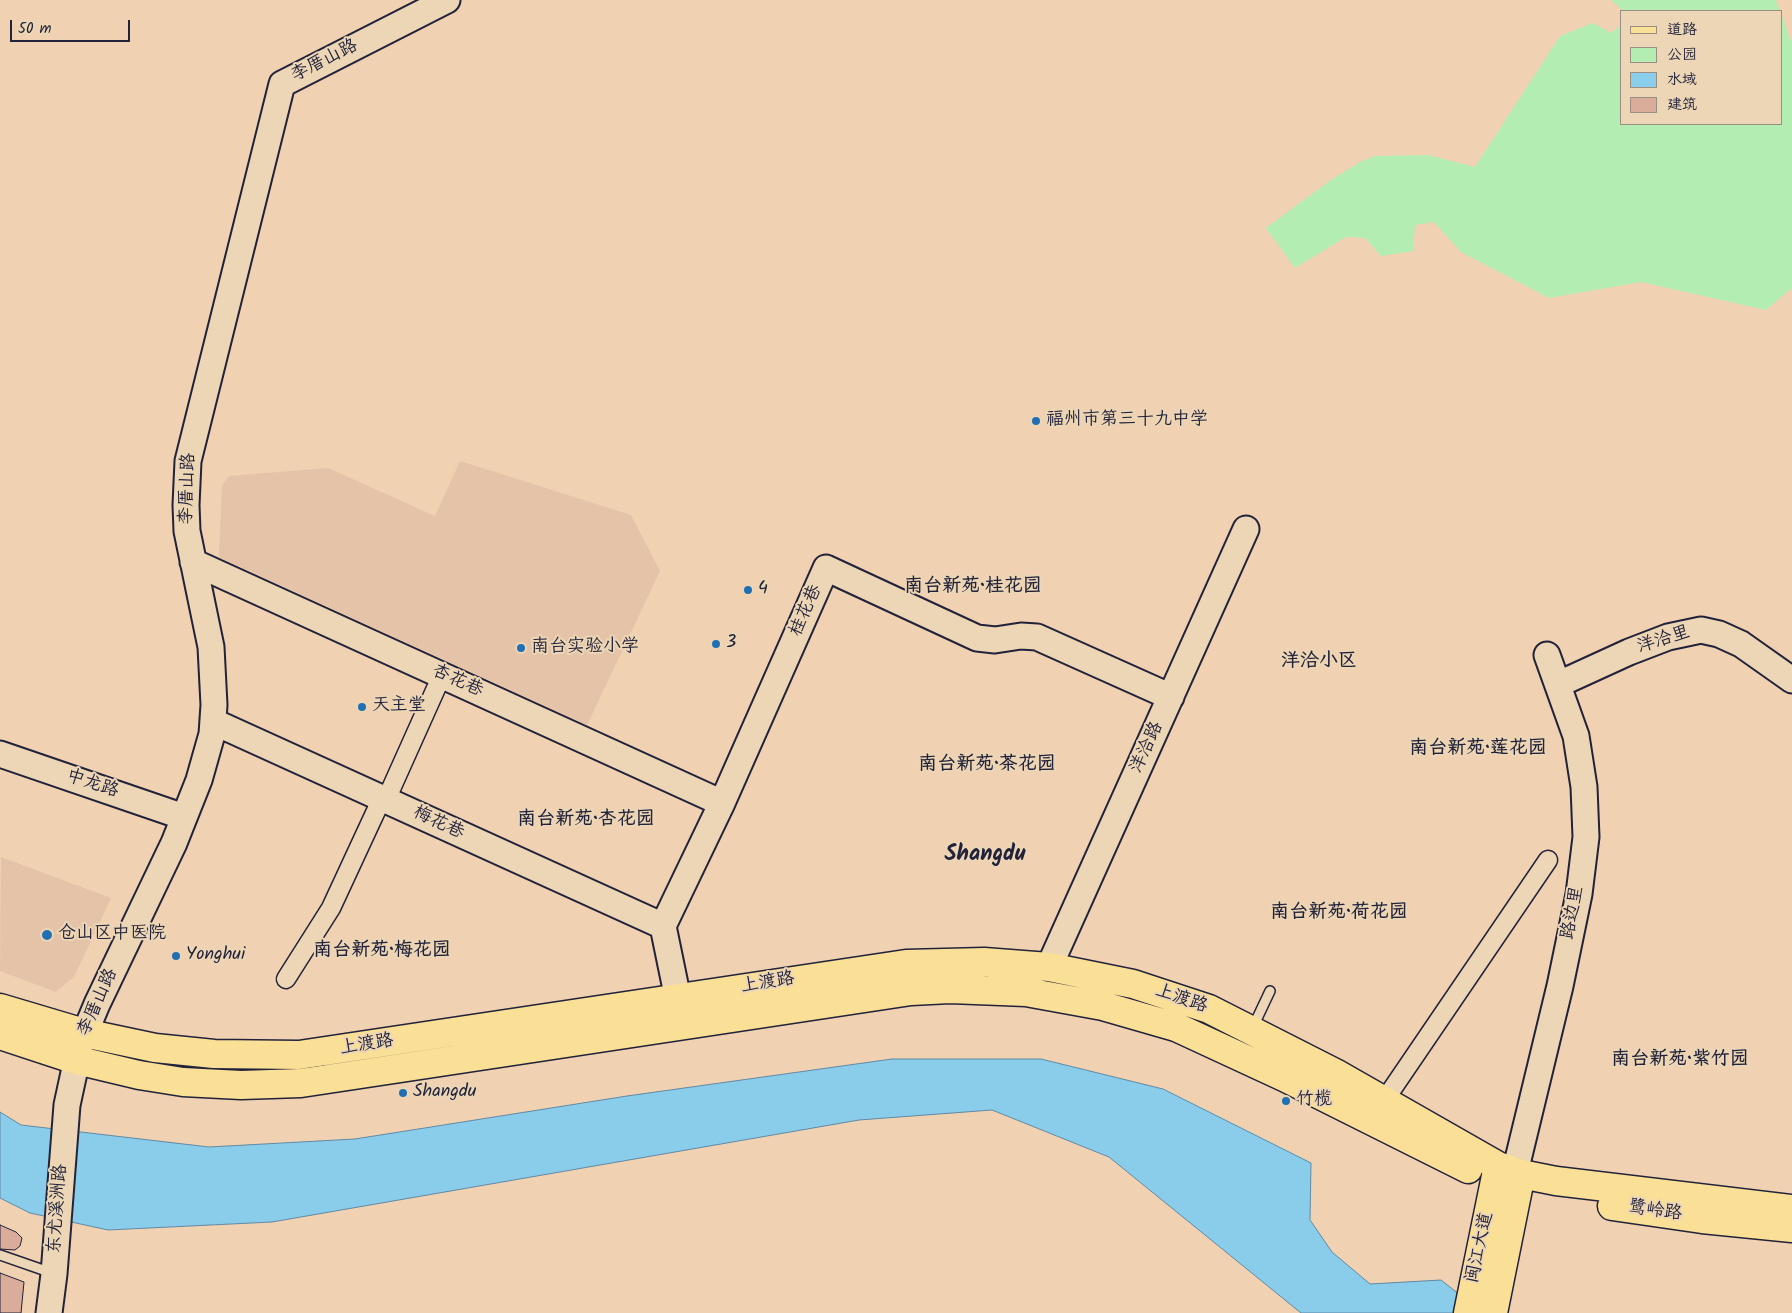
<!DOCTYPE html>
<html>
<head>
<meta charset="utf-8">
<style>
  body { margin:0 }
  #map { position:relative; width:1792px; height:1313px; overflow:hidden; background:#f0d1b1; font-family:Kalam,"LXGW WenKai TC",sans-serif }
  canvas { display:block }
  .legend { position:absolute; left:1620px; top:10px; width:162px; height:115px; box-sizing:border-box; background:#ecd6b5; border:1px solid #9b8e84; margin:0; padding:6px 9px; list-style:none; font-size:15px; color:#22223b }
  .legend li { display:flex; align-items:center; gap:10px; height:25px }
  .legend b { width:25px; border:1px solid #9b8e84 }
  .scale { position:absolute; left:10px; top:20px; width:120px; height:22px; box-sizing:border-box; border:2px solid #22223b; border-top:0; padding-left:6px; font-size:15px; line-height:18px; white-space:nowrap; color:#22223b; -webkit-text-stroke:4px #ecd6b5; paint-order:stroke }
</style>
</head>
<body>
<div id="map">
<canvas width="1792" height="1313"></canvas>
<ul class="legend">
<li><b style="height:6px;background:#fadf96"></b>道路</li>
<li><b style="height:14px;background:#b3edb2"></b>公园</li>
<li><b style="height:14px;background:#8acdeb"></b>水域</li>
<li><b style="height:14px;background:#daad9a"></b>建筑</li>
</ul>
<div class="scale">50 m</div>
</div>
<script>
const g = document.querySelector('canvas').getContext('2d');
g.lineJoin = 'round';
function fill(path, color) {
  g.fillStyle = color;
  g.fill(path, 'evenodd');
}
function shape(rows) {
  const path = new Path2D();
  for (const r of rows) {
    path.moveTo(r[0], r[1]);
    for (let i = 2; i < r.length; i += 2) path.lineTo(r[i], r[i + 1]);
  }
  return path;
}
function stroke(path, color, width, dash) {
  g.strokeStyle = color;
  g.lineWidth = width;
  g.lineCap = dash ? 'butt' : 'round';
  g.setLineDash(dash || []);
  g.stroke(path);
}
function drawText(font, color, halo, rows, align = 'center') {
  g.font = font + ' Kalam,"LXGW WenKai TC",sans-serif';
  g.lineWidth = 4;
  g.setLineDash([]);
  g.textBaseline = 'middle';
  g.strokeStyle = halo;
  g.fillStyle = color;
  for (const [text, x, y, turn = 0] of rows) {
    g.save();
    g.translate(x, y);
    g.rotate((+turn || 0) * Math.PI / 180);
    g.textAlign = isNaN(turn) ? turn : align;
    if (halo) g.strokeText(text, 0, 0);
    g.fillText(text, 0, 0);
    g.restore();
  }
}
fill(shape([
  [460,461,631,515,660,571,587,725,219,557,222,486,229,476,328,468,435,516],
  [1,857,111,898,74,977,56,992,0,971]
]), '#e5c3a8');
fill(shape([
  [1611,0,1776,0,1780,11,1624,11],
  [1781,13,1792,44,1792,288,1766,310,1641,282,1549,298,1461,252,1434,222,1415,225,1413,251,1381,256,1365,238,1346,237,1295,268,1266,228,1331,180,1360,162,1375,156,1428,155,1475,167,1560,36,1593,23,1611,33,1621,25,1621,124,1781,124]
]), '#b3edb2');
const water = shape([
  [892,1059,1041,1059,1163,1089,1311,1163,1310,1220,1332,1252,1370,1284,1441,1280,1483,1313,1301,1313,1109,1157,992,1110,859,1120,272,1222,108,1230,30,1213,0,1198,0,1112,21,1125,209,1147,355,1139,627,1096,892,1059]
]);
fill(water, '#8acdeb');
stroke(water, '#6089a5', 1);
const building = shape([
  [0,1225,16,1232,22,1238,20,1246,15,1250,0,1249,0,1225],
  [0,1273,24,1282,21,1313,0,1313,0,1273]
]);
fill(building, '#daad9a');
stroke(building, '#22223b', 1);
const lane = shape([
  [1253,1027,1270,991],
  [0,1255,52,1273]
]);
const street = shape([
  [386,800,442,675],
  [286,979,331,908,382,798],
  [1384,1101,1548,860]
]);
const secondary = shape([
  [193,562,722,803],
  [1559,684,1629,652,1668,637,1701,630,1719,634,1741,644,1792,680],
  [214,722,663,926],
  [0,754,184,817],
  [1049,967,1246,529],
  [678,999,663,926,722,803,826,568,977,638,995,640,1021,636,1037,637,1171,697],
  [1515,1172,1560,986,1579,894,1586,837,1584,787,1576,736,1547,655],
  [49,1313,54,1274,67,1105,80,1045,97,1004,174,843,199,780,212,734,214,705,211,647,187,531,186,505,188,461,282,84,447,0]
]);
const primary = shape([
  [0,1008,84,1033,155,1048,214,1054,299,1055,906,964,984,962,1049,967,1133,984,1209,1009,1335,1073,1498,1166,1521,1174,1556,1181,1792,1209],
  [0,1035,76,1060,139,1075,183,1082,241,1085,301,1083,911,991,950,989,1026,992,1103,1006,1176,1027,1284,1077,1468,1169],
  [1612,1206,1702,1219,1792,1228],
  [1468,1313,1498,1166],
  [1493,1313,1521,1174]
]);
stroke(lane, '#22223b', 12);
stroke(street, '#22223b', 21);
stroke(secondary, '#22223b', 29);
stroke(primary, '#22223b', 31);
stroke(lane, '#ecd6b5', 9);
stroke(street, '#ecd6b5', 18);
stroke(secondary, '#ecd6b5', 25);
stroke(primary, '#fadf96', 28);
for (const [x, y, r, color] of [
  [1036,421,5,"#1f6fb2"],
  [748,590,5,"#1f6fb2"],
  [716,644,5,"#1f6fb2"],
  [521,648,5,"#1f6fb2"],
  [362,707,5,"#1f6fb2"],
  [47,935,6,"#1f6fb2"],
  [176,956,5,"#1f6fb2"],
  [403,1093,5,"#1f6fb2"],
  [1286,1101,5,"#1f6fb2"]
]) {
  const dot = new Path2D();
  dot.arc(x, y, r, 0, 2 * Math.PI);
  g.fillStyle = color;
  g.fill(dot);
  stroke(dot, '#ecd6b5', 2);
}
drawText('18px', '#22223b', '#ecd6b5', [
  ["李厝山路",325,62,-27],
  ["李厝山路",189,489,-88],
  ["桂花巷",807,611,-66],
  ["洋洽里",1664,641,-17],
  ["杏花巷",457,682,24],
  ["洋洽路",1148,748,-65],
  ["中龙路",92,785,18],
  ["梅花巷",438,824,25],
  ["路边里",1574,913,-79],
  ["上渡路",768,984,-9],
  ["上渡路",1181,1000,19],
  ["李厝山路",99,1003,-66],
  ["上渡路",367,1046,-9],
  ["东尤溪洲路",59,1209,-86],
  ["鹭岭路",1655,1212,8],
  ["闽江大道",1481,1248,-78]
]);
drawText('18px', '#22223b', '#ecd6b5', [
  ["福州市第三十九中学",1046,421],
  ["4",758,590],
  ["3",726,644],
  ["南台实验小学",531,648],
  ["天主堂",372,707],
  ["仓山区中医院",58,935],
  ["Yonghui",186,956],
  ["Shangdu",413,1093],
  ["竹榄",1296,1101]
], 'left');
drawText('bold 19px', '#22223b', '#ecd6b5', [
  ["南台新苑·桂花园",973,588],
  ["洋洽小区",1319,663],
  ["南台新苑·莲花园",1478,750],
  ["南台新苑·茶花园",987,766],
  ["南台新苑·杏花园",586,821],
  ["南台新苑·荷花园",1339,914],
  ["南台新苑·梅花园",382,952],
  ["南台新苑·紫竹园",1680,1061]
]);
drawText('bold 22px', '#22223b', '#ecd6b5', [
  ["Shangdu",985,856]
]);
</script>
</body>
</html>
